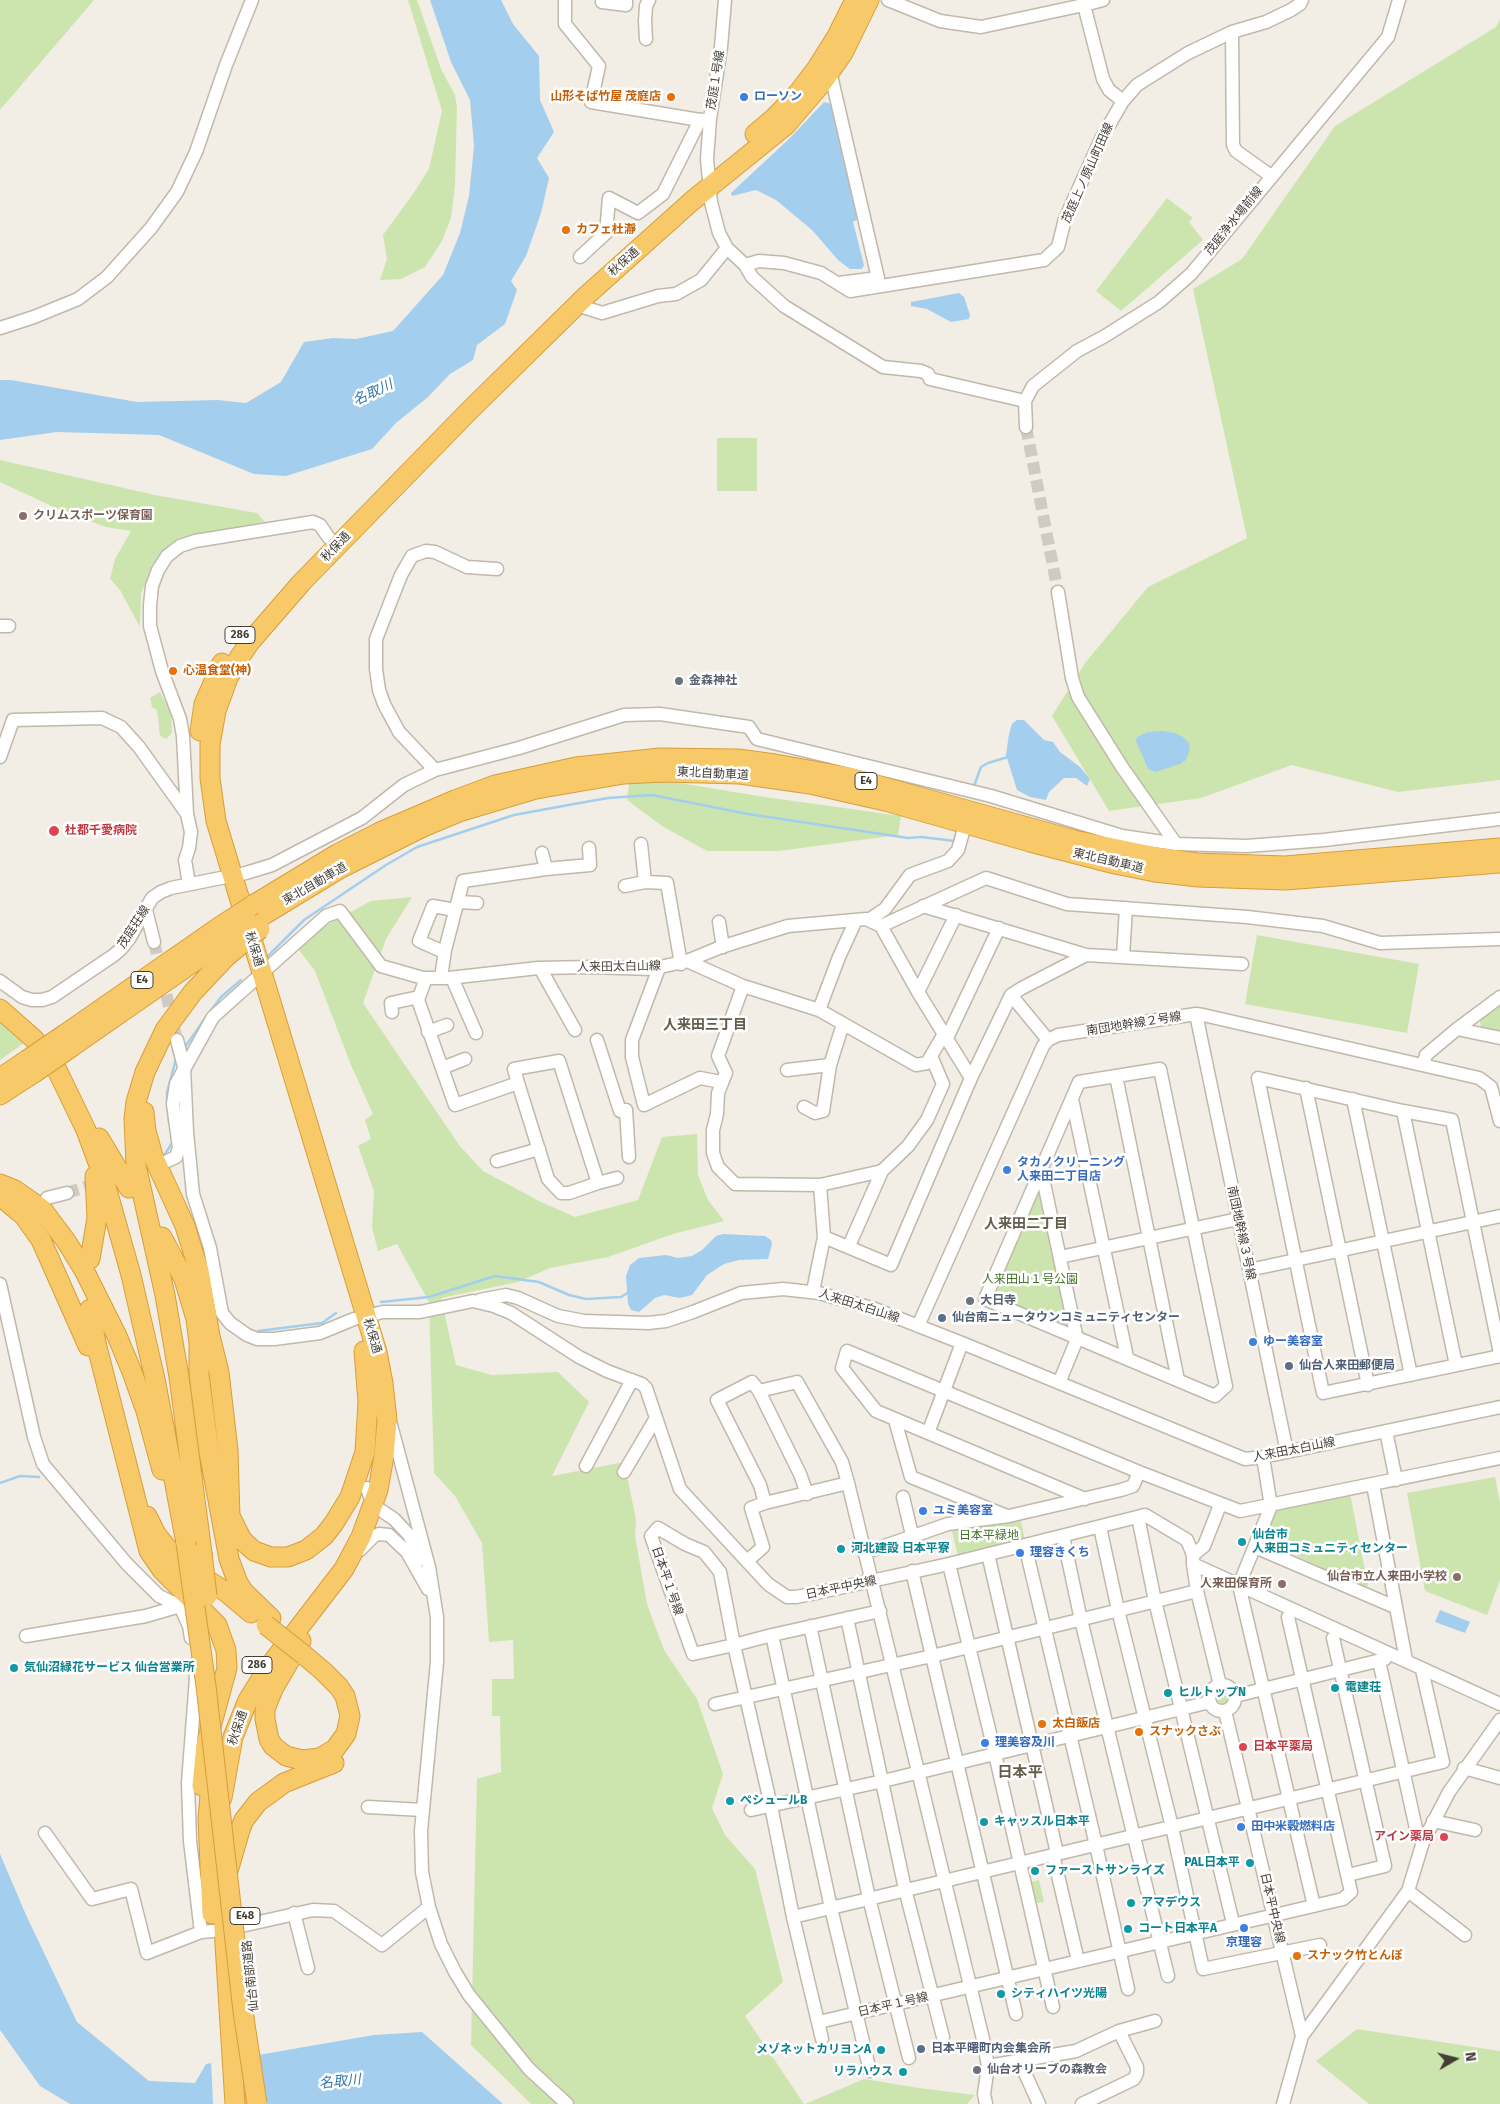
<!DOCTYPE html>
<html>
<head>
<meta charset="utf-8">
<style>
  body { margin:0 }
  #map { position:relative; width:1500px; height:2104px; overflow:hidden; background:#f2eee5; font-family:"Fira Sans",sans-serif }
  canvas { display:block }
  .north { position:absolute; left:1430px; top:2034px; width:50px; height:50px; -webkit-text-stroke:4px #fff; paint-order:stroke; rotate:82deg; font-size:14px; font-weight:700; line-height:20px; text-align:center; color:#443e35 }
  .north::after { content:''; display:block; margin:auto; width:18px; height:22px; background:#443e35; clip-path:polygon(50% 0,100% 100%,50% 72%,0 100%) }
</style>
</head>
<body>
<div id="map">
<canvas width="1500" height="2104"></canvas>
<div class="north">N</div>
</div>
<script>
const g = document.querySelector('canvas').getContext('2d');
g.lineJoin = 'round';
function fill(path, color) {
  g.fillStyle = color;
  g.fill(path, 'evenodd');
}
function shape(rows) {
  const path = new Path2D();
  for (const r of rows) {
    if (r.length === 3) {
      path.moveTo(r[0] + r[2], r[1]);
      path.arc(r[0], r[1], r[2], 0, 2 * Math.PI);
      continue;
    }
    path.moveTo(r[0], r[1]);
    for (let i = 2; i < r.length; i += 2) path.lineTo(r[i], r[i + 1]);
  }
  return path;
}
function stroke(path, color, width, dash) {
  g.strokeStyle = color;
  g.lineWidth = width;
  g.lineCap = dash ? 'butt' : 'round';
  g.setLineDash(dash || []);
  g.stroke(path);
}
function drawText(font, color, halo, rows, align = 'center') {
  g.font = font + ' "Fira Sans","Noto Sans JP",sans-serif';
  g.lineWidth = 5;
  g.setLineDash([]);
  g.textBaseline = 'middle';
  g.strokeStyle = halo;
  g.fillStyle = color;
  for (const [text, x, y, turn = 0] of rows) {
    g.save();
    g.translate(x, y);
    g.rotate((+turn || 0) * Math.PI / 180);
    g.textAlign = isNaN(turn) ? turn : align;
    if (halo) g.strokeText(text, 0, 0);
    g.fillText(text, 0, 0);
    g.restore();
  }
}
fill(shape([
  [0,0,94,0,0,110],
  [408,0,417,0,441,69,455,95,457,107,455,185,451,218,442,241,425,267,401,279,380,280,387,259,383,235,413,194,429,169,442,111],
  [1500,19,1500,780,1398,792,1292,765,1201,798,1109,811,1052,716,1085,663,1148,587,1247,538,1193,289,1242,259,1335,126,1496,27],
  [1167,198,1193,218,1189,222,1203,240,1121,311,1096,291],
  [717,438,757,438,757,491,717,491],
  [0,460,155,495,257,513,265,522,197,534,171,543,152,565,141,594,140,627,120,590,110,579,115,559,131,531,106,527,56,508,0,482],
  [160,692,171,714,172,733,166,739,160,736,157,710,152,707,150,698],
  [630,775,765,797,901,816,898,835,779,851,707,851,662,826,627,800],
  [412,897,386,939,363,1003,459,1145,483,1171,541,1202,575,1217,638,1200,662,1137,697,1134,698,1175,708,1200,724,1221,673,1234,608,1257,550,1268,518,1282,441,1298,456,1365,492,1375,558,1372,589,1402,552,1476,624,1462,636,1519,635,1536,647,1604,664,1650,697,1699,723,1774,712,1808,725,1835,755,1869,783,1982,745,2016,804,2104,531,2104,471,2045,477,1779,501,1772,500,1716,492,1716,492,1679,514,1679,513,1640,489,1642,482,1543,455,1496,434,1473,429,1302,397,1244,378,1251,372,1227,374,1191,358,1146,371,1139,365,1120,373,1114,351,1065,315,971,299,950,307,940,330,923,371,901],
  [1257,935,1419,964,1407,1033,1245,1004],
  [1500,1001,1500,1032,1481,1028,1479,1015],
  [0,1015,24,1043,0,1060],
  [1040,1184,1070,1329,993,1295],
  [1495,1477,1500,1503,1500,1580,1487,1615,1425,1591,1407,1493],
  [1350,1493,1368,1586,1364,1587,1269,1543,1266,1536,1276,1512,1281,1508],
  [1020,1516,1025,1541,958,1556,952,1531],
  [1223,1698,6],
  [1039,1880,1044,1902,1032,1904,1027,1883],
  [1357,2029,1500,2051,1500,2104,1369,2104,1316,2061],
  [864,2079,919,2088,975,2095,967,2104,805,2104]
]), '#cce5af');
fill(shape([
  [430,0,501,0,513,24,539,56,540,100,554,132,537,158,549,178,541,213,526,256,511,281,517,290,505,324,477,345,473,360,450,374,428,397,396,423,372,449,286,476,254,474,159,435,57,432,0,440,0,380,11,380,137,402,218,400,246,403,281,382,304,342,333,338,356,339,393,331,443,275,460,233,469,196,474,146,470,100,451,62],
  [824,102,832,104,858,219,853,222,864,265,862,269,850,269,838,260,812,230,776,200,756,190,732,196,731,193,790,138],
  [959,293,964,297,970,315,969,319,951,322,927,309,911,306,911,302],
  [1017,720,1024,720,1044,740,1053,742,1060,752,1080,767,1090,779,1087,786,1076,778,1064,778,1049,792,1046,800,1030,797,1017,790,1006,755,1009,734,1012,724],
  [1162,731,1175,733,1183,737,1189,743,1190,749,1186,760,1180,764,1155,772,1148,769,1136,741,1137,737,1148,732],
  [723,1234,765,1236,771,1240,772,1244,768,1259,739,1260,724,1264,707,1275,692,1295,680,1298,664,1295,655,1298,639,1312,631,1310,628,1304,626,1276,630,1265,639,1258,666,1255,678,1258,692,1256,702,1250,716,1236],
  [1440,1610,1470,1622,1465,1633,1435,1622],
  [0,1854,26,1915,77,2022,149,2081,195,2083,206,2064,374,2035,422,2032,503,2104,70,2104,40,2086,0,2030]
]), '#a3ceed');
fill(shape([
  [240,2055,243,2104,213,2104,211,2060]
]), '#f2eee5');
stroke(shape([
  [974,786,981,767,988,763,1008,757],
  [267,957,304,920,386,865,417,847,514,815,574,804,608,798,652,795,748,814,908,838,921,837,955,841],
  [209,1013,221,997,241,980],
  [185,1047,206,1017],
  [167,1103,167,1092,176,1059],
  [168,1111,169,1123],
  [165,1154,172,1143],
  [381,1302,429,1297,495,1276,539,1282,569,1295,586,1299,621,1297,629,1292],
  [258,1331,322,1323,336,1313],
  [0,1483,20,1476,39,1477]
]), '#a3ceed', 2.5);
stroke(shape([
  [1026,427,1058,592],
  [154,942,177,1040],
  [67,1193,101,1182]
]), '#cfcbc2', 12, [12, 6]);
const minor = shape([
  [565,0,565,24,599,66,591,102,700,120],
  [603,0,602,2,626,5,626,0],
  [725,0,721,47,710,119,707,159,711,202,719,233,727,248,745,265,752,277,784,306,883,367,921,371,928,374,930,379,1025,401],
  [888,0,940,21,981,27,1084,5,1083,0],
  [1103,0,1084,5,1103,79,1109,90,1123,101],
  [1232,32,1233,145,1236,151,1271,176],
  [646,39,645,21,646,6,649,0],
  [830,71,878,278,839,283],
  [580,257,606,233,609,198,638,213,663,194,700,120,710,119],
  [745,265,759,261,784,263,821,273,850,291,1044,260,1058,247,1065,219,1101,139,1123,101,1137,85,1188,53,1232,32,1266,22,1291,10,1300,4,1302,0],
  [577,305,602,313,658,296,676,294,701,280,727,248],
  [0,328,34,317,78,299,107,277,151,228,177,192,196,152,226,65,252,0],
  [1026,427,1025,401,1033,386,1077,351,1105,336,1159,302,1191,274,1388,37,1399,0],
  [1058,592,1072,678,1078,697,1122,767,1176,844],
  [0,626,9,626],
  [0,757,13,720,102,718,121,727,139,747,187,814],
  [435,770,399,732,384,704,379,690,376,669,376,639,401,575,412,556,426,551,435,552,467,567,497,569],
  [641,844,645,882],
  [542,853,546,869],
  [189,884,185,860,189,848,191,832,187,814,183,736,180,719,162,671,150,626,150,605,152,586,158,570,167,556,180,546,195,541,313,522,320,525,329,538],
  [625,886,645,882,667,883,681,964],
  [458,902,477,903],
  [923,906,1086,955,1242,964],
  [146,910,154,942],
  [870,919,885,909,910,875,948,861,958,850,963,832],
  [719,922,723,947],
  [881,926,918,992,971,1078],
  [444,952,419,941,433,906,455,910],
  [1123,956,1126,908],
  [687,961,721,947,788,926,866,919,881,926,986,878,1067,904,1247,917,1323,926,1380,943,1500,939],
  [540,968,575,1030],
  [659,968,632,1040,632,1057,644,1105,700,1078,721,1082],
  [426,978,418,1000,455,1105,518,1083,514,1069,559,1061,598,1183,569,1193,561,1193,548,1179,518,1083],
  [441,978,445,950,463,881,546,869,590,865,589,848],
  [452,978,476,1033],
  [0,981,22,997,32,1000,42,1000,52,997,114,955,122,948,129,939,152,898,161,892,171,888,246,873,272,865,362,818,404,785,435,770,519,748,624,715,660,714,749,727,757,739,991,796,1122,836,1176,844,1247,846,1324,840,1500,819],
  [743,986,819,1010,916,1065,927,1063,931,1056],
  [918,992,956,915],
  [1011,995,1048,1040],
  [819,1010,839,957,856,920],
  [392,1012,391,1003,419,997],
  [1196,1014,1287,1452],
  [1457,1029,1500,1038],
  [428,1032,447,1025],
  [947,1038,999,928],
  [177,1040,184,1067,187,1132,193,1194,210,1248,222,1313,230,1323,247,1335,257,1339,274,1339,320,1333,354,1319,383,1312,420,1312,473,1301,494,1306,511,1313,579,1357,607,1371,642,1384,646,1388,680,1489,768,1584,787,1597,796,1597,816,1593,949,1564,1145,1515,1187,1540,1193,1555,1193,1564,1197,1591,1220,1685],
  [597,1040,620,1111],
  [1423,1065,1426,1055,1457,1029,1500,997],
  [442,1068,465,1059],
  [1160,1069,1226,1386,1215,1396,985,1299,1079,1082,1160,1069],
  [787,1070,830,1065],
  [1116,1076,1178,1380],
  [1306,1088,1368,1385],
  [1072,1099,1127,1357],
  [1353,1099,1411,1375],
  [804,1107,815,1113,823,1111,830,1065,843,1024],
  [626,1110,629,1157],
  [1403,1111,1456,1365],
  [497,1161,539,1149],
  [165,1162,176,1157,179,1148,173,1104,176,1084,213,1017,326,916,340,911,381,966,423,978,449,978,538,968,592,967,651,969,687,961,743,986,718,1056,726,1073,718,1093,717,1114,713,1130,713,1153,718,1167,735,1184,820,1185,824,1237,813,1291],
  [1041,1169,1077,1339,1059,1383],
  [598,1183,617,1178],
  [820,1185,882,1171],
  [47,1198,67,1193],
  [824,1237,891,1265,971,1078,1011,995,1022,988,1086,955],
  [849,1246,882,1171,908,1146,927,1120,943,1084,931,1056,944,1034],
  [1060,1257,1238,1219],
  [1249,1270,1500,1216],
  [0,1284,34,1437,43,1464,127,1564,159,1596,180,1606,189,1626,191,1638],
  [480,1300,506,1295,518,1298,558,1316,584,1321,648,1323,666,1321,693,1312,741,1293,783,1289,819,1293,875,1309,962,1343,1245,1459,1263,1457,1500,1407],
  [918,1326,1043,1046,1048,1040,1058,1035,1196,1014,1203,1015,1479,1078,1491,1087,1500,1121],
  [1500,1353,1452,1120,1403,1111,1258,1078,1323,1393,1500,1356],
  [759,1391,800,1474,807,1494],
  [895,1420,911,1477,1007,1516],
  [391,1425,429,1567,437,1617,437,1662,421,1831,422,1872,429,1907,441,1944,455,1972,469,1995,529,2069,567,2104],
  [1386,1431,1396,1480],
  [928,1433,962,1343],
  [1263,1457,1271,1506,1239,1585,1314,1906],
  [586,1466,632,1380],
  [624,1472,656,1418],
  [1373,1485,1406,1660],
  [367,1488,373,1505,394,1519,409,1535,421,1559],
  [903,1497,912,1535],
  [1085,1499,876,1411,842,1368,847,1351,1139,1472,1240,1511,1500,1458],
  [765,1503,848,1483],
  [1138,1517,1155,1601,1233,1923],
  [1100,1527,1118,1610,1172,1827,1203,1969,1320,1945],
  [1063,1536,1081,1620,1168,1976],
  [1025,1545,1096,1845,1128,1989],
  [1255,1547,1395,1607],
  [360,1550,374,1536,379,1534,389,1535,407,1552,428,1589],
  [864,1553,948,1524,1009,1516,1121,1490,1133,1486,1139,1472],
  [988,1554,1057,1853],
  [1193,1555,1204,1546,1220,1505],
  [747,1561,763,1547,751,1508,765,1503,760,1485,717,1400,752,1382,759,1391,797,1382,842,1462,848,1483,983,2039,988,2066,984,2094,986,2104],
  [949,1564,995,1754,1053,2007],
  [1193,1564,1500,1704],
  [912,1571,1016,2014],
  [847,1618,905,1889,943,2037],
  [810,1626,869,1898,909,2058],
  [772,1635,831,1908,870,2071],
  [26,1636,146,1616,180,1606],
  [1333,1638,1385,1866,1348,1875],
  [1379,1661,1417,1833,1423,1842],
  [194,1665,196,1678,188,1783,190,1841,201,1932,213,1931],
  [1222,1698,13],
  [1235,1696,1385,1659],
  [715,1704,932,1656,1197,1591],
  [1225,1711,1302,2036,1283,2104],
  [1464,1768,1500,1778],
  [368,1807,423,1810],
  [751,1810,883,1781,1210,1702],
  [1433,1821,1475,1830],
  [45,1833,92,1899,131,1889,147,1953,201,1932],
  [1053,1854,1078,1961],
  [1408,1891,1465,1935],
  [294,1913,308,1968],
  [793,1917,1443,1762,1422,1670],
  [228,1929,313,1910,334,1911,382,1945,429,1907],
  [819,2022,1343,1899,1351,1892,1288,1617],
  [1302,2036,1408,1891,1423,1842,1449,1792,1500,1720],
  [822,2039,793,1917,771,1806,734,1645,720,1572,704,1552,685,1544,658,1528,651,1536,693,1654,734,1645,772,1635,880,1611],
  [1019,2060,1039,2104],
  [988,2066,1076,2051,1119,2031,1155,2021],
  [1082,2104,1134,2079,1137,2073,1137,2067,1119,2031]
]);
const highway = shape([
  [755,134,774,118,798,93,817,68,837,36,855,0],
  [200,731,204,704,222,663],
  [253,905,337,854,380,832,455,800,495,785,576,767,660,758,738,759,775,764,848,777,1074,840,1156,857,1197,863,1285,866,1500,848],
  [257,919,341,868,423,827,459,812,536,789,624,774,663,772,740,774,810,784,885,801,1030,842,1115,864,1155,872,1198,877,1286,880,1500,863],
  [0,1009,34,1039,57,1070,86,1130,103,1176,131,1275,155,1379,186,1543],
  [65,1034,219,927],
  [73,1046,224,941],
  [0,1078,27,1060],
  [0,1095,34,1073],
  [144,1112,146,1131,153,1156,185,1226,199,1271,210,1336,219,1372,228,1450,230,1517],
  [99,1138,129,1188],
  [0,1184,15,1190,42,1209,66,1241,84,1270,117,1336,132,1372,146,1411,162,1470],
  [0,1196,24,1216,41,1240,88,1346],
  [162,1237,184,1279,196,1319,199,1343,199,1374,209,1452,229,1559,238,1583,244,1592,271,1618],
  [90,1259,97,1218,95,1176],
  [90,1309,96,1343,149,1551,162,1570,217,1625,226,1650,227,1668,206,1745,202,1786],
  [228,1512,242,1540,254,1551,271,1557,288,1557,306,1550,324,1536,334,1523,350,1497,365,1452,368,1402,364,1351],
  [147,1516,156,1534,171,1553,184,1565,226,1592,251,1613],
  [202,1553,179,1377,165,1295,136,1165,134,1119,136,1102,145,1072,165,1030,193,992,227,956],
  [301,1641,273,1689,265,1709,265,1719,269,1739,273,1746,286,1756,302,1760,320,1758,335,1749,346,1734,350,1716,345,1696,339,1687,323,1671,304,1655],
  [222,1798,233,1737,248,1700,268,1668,344,1569,361,1537,378,1490,384,1456,387,1420,383,1383,377,1352,216,821,210,778,210,744,216,711,228,678,239,658,250,642,302,582,470,410,586,296,692,201,786,125,822,83,843,53,869,0],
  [228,1871,240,1830,244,1820,258,1802,284,1783,334,1763],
  [222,1896,235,2104],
  [212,1914,208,1819,212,1770]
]);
stroke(minor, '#c0b8ab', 15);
stroke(highway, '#d79e3a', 21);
stroke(minor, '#fff', 12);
stroke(highway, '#f8c969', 19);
const highwayBridge = shape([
  [219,927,253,905],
  [224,941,250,924],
  [227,956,260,929],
  [27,1060,65,1034],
  [34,1073,73,1046],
  [186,1543,206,1686,243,2011,257,2104],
  [202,1553,207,1596],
  [266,1625,304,1655]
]);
stroke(highwayBridge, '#d79e3a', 21, []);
stroke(highwayBridge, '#f8c969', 19);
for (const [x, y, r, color] of [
  [671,97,5,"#e8710a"],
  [744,97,5,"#3f7fe0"],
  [566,230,5,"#e8710a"],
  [23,516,5,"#8d6e63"],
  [173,671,5,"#e8710a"],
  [679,681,5,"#6b7280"],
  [54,831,6,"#e0444e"],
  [1007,1170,5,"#3f7fe0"],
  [970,1301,5,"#6b7280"],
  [942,1318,5,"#5c6f8a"],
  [1253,1342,5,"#3f7fe0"],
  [1289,1366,5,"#5c6f8a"],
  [923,1511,5,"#3f7fe0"],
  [1242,1542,5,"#0f9aa8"],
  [841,1549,5,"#0f9aa8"],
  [1020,1553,5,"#3f7fe0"],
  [1457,1577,5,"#8d6e63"],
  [1282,1584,5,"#8d6e63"],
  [14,1668,5,"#0f9aa8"],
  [1335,1688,5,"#0f9aa8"],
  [1168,1693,5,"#0f9aa8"],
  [1042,1724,5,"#e8710a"],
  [1139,1732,5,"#e8710a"],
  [985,1743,5,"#3f7fe0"],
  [1243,1747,5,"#e0444e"],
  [730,1801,5,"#0f9aa8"],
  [984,1822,5,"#0f9aa8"],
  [1241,1827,5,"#3f7fe0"],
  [1444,1837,5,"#e0444e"],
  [1250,1863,5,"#0f9aa8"],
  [1035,1871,5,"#0f9aa8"],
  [1131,1903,5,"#0f9aa8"],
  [1244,1928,5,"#3f7fe0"],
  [1128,1929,5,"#0f9aa8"],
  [1297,1956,5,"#e8710a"],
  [1001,1994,5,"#0f9aa8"],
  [921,2049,5,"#5c6f8a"],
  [881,2050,5,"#0f9aa8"],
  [977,2070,5,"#6b7280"],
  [903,2072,5,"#0f9aa8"]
]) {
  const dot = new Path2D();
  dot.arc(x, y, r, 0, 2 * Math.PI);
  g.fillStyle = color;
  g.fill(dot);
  stroke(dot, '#fff', 2);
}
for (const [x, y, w] of [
  [240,635,30],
  [866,781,22],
  [142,980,22],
  [257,1665,30],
  [245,1916,30]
]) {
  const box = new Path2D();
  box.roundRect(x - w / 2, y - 8.5, w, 17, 4);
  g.fillStyle = '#fff';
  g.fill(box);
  stroke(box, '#443e35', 1);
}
drawText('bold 11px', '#443e35', null, [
  ["286",240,635],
  ["E4",866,781],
  ["E4",142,980],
  ["286",257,1665],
  ["E48",245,1916]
]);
drawText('12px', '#443e35', '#fff', [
  ["茂庭１号線",716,80,-81],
  ["茂庭上ノ原山町田線",1088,173,-66],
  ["茂庭浄水場前線",1234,221,-51],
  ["秋保通",624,262,-42],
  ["秋保通",336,547,-46],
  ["東北自動車道",713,774,3],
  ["東北自動車道",1108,861,13],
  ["東北自動車道",315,884,-30],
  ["茂庭荘線",134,927,-57],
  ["秋保通",254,949,73],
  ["人来田太白山線",619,967,-1],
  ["南団地幹線２号線",1134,1024,-9],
  ["南団地幹線３号線",1241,1233,78],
  ["人来田太白山線",859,1306,18],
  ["秋保通",372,1336,74],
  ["人来田太白山線",1294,1450,-11],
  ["日本平１号線",667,1581,71],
  ["日本平中央線",841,1588,-12],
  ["秋保通",238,1728,-71],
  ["日本平中央線",1272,1908,77],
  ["仙台南部道路",251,1976,-96],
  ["日本平１号線",893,2005,-13]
]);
drawText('bold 12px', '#c56008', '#fff', [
  ["山形そば竹屋 茂庭店",661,97,"right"],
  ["カフェ杜瀞",576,230],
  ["心温食堂(神)",183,671],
  ["太白飯店",1052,1724],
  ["スナックさぶ",1149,1732],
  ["スナック竹とんぼ",1307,1956]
], 'left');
drawText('bold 12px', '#366cbe', '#fff', [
  ["ローソン",754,97],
  ["タカノクリーニング",1017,1163],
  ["人来田二丁目店",1017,1177],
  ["ゆー美容室",1263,1342],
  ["ユミ美容室",933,1511],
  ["理容きくち",1030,1553],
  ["理美容及川",995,1743],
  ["田中米穀燃料店",1251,1827],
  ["京理容",1244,1943,"center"]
], 'left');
drawText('bold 12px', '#785e54', '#fff', [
  ["クリムスポーツ保育園",33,516,"left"],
  ["仙台市立人来田小学校",1447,1577],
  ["人来田保育所",1272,1584]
], 'right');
drawText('bold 12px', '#5b616d', '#fff', [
  ["金森神社",689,681],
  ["大日寺",980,1301],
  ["仙台オリーブの森教会",987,2070]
], 'left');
drawText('bold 12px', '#be3a42', '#fff', [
  ["杜都千愛病院",65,831],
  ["日本平薬局",1253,1747],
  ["アイン薬局",1434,1837,"right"]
], 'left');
drawText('12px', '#45732b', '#fff', [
  ["人来田山１号公園",1030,1280],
  ["日本平緑地",989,1536]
]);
drawText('bold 12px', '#4e5e75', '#fff', [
  ["仙台南ニュータウンコミュニティセンター",952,1318],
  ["仙台人来田郵便局",1299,1366],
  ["日本平曙町内会集会所",931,2049]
], 'left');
drawText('bold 12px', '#0d838f', '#fff', [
  ["仙台市",1252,1535],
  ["人来田コミュニティセンター",1252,1549],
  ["河北建設 日本平寮",851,1549],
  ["気仙沼緑花サービス 仙台営業所",24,1668],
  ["電建荘",1345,1688],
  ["ヒルトップN",1178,1693],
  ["ぺシュールB",740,1801],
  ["キャッスル日本平",994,1822],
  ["PAL日本平",1240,1863,"right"],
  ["ファーストサンライズ",1045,1871],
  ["アマデウス",1141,1903],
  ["コート日本平A",1138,1929],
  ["シティハイツ光陽",1011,1994],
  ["メゾネットカリヨンA",871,2050,"right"],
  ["リラハウス",893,2072,"right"]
], 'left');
drawText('italic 14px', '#3377ab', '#fff', [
  ["名取川",373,393,-25],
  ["名取川",340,2082,-6]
]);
drawText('bold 14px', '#665c4c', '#fff', [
  ["人来田三丁目",705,1025],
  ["人来田二丁目",1026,1224]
]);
drawText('bold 15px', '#665c4c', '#fff', [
  ["日本平",1020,1773]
]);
</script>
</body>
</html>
